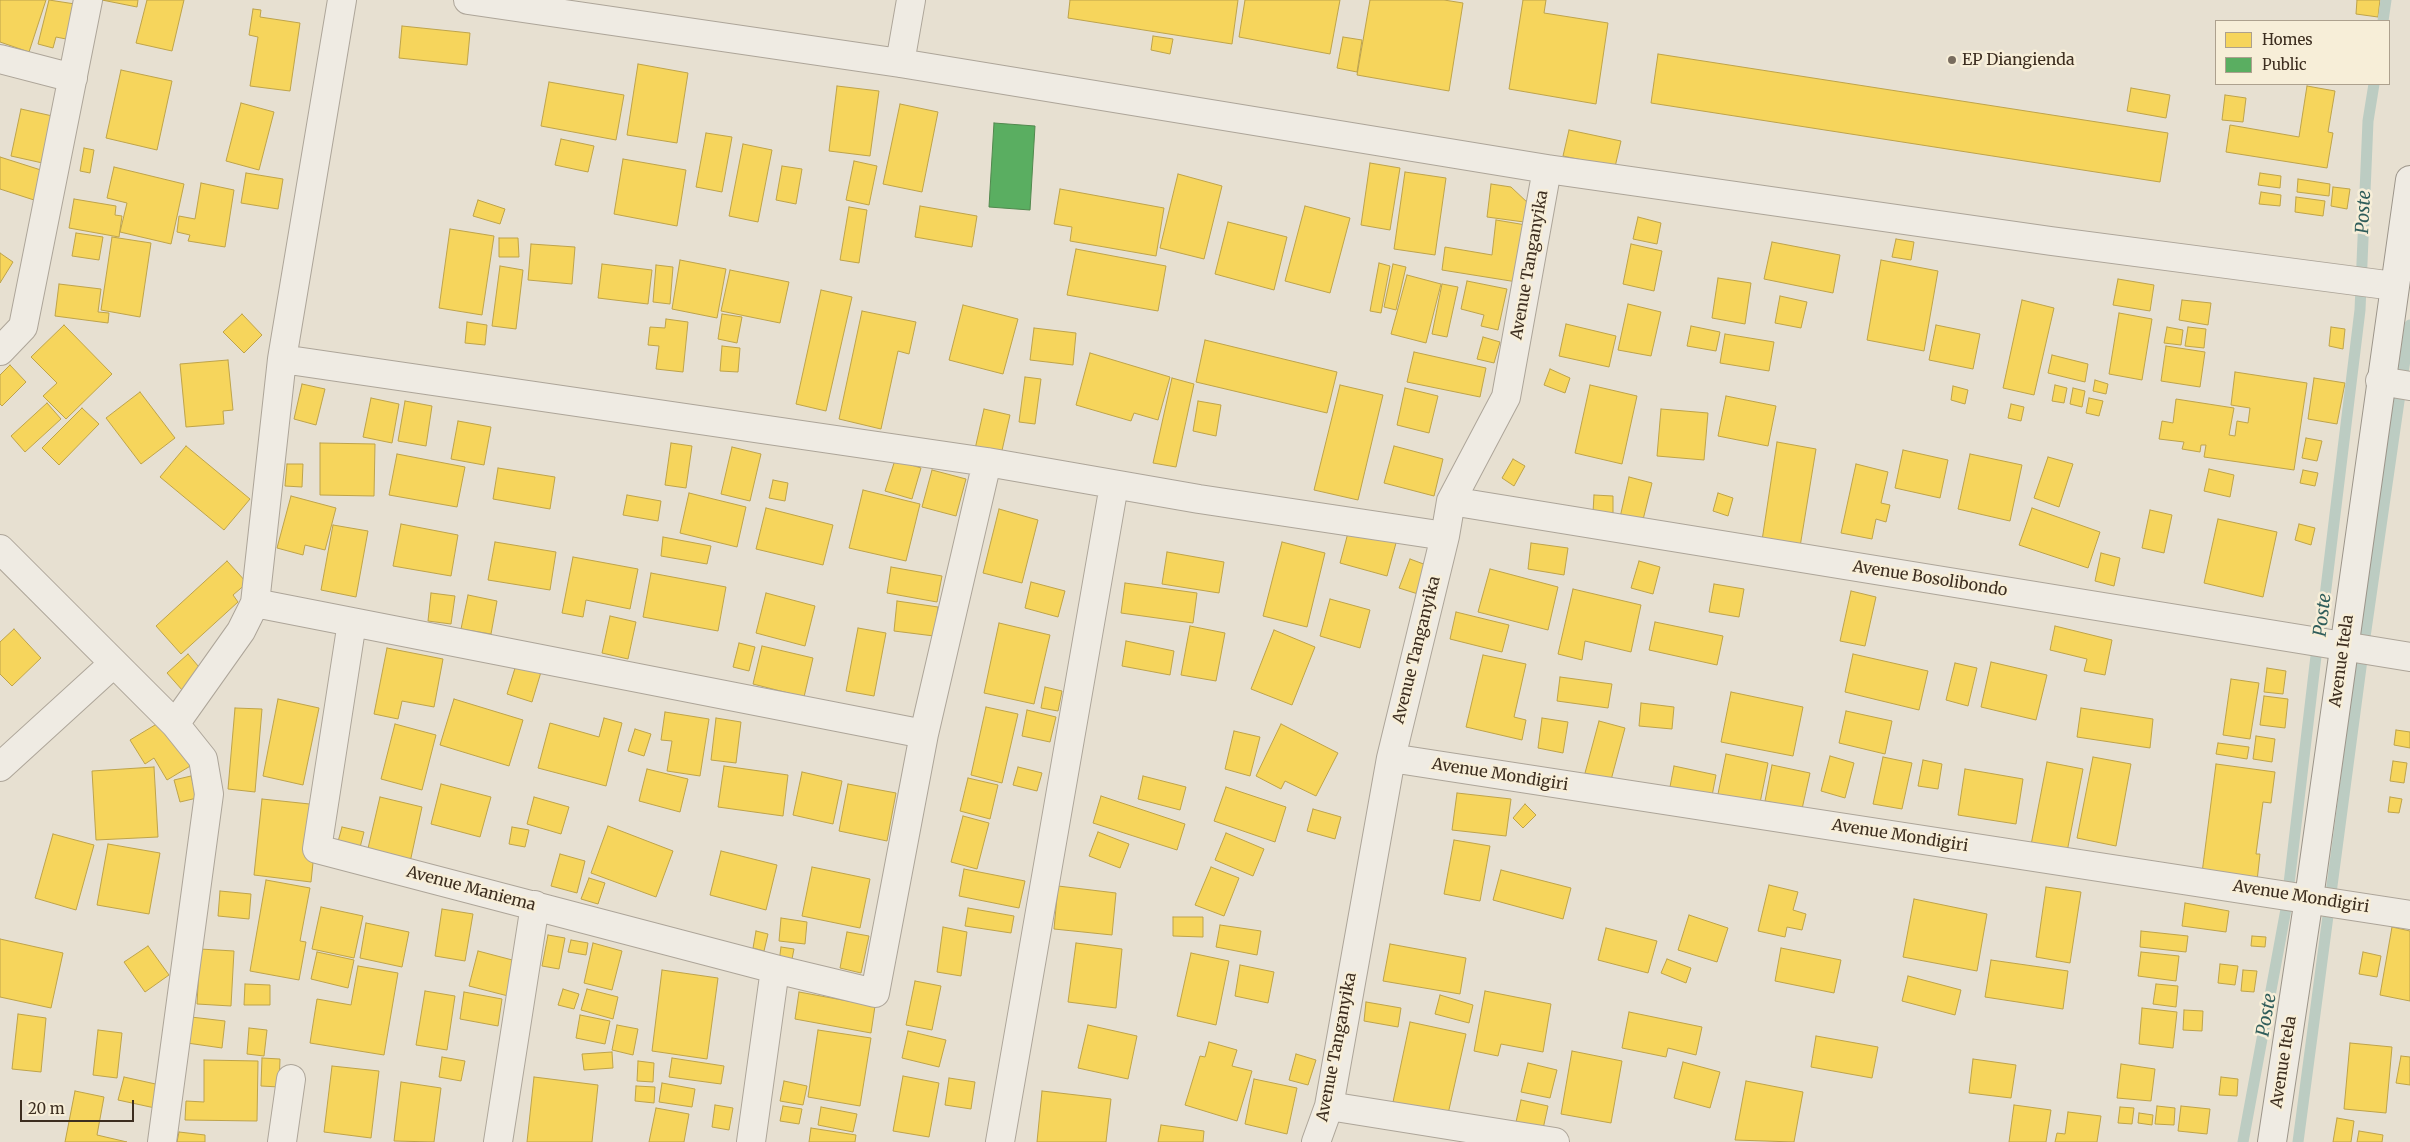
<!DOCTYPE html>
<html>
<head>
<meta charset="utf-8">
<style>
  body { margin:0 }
  #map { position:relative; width:2410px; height:1142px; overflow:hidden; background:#e7e0d1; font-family:Merriweather,serif }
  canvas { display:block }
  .legend { position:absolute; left:2215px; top:20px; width:175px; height:65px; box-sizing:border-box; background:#f7eed8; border:1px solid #ada18e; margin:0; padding:6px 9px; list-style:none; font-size:15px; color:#3d2e20 }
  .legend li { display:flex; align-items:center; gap:10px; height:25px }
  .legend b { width:25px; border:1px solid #ada18e }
  .scale { position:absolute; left:20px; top:1100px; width:114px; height:22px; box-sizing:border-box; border:2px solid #3d2e20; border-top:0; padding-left:6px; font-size:15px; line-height:18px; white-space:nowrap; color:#3d2e20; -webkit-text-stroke:4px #f7eed8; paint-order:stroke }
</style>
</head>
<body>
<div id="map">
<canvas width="2410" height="1142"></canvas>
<ul class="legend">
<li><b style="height:14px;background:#f6d55c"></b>Homes</li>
<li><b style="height:14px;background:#5aae61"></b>Public</li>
</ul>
<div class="scale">20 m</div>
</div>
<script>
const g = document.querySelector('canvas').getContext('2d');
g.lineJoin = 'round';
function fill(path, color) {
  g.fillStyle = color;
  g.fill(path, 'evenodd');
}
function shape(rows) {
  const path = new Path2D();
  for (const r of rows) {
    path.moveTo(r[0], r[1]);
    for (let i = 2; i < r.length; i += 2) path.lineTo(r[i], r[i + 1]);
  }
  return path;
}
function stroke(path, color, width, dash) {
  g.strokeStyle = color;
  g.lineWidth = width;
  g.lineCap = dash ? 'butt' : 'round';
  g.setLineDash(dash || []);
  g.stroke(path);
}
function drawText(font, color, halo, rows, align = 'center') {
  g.font = font + ' Merriweather,serif';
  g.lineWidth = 5;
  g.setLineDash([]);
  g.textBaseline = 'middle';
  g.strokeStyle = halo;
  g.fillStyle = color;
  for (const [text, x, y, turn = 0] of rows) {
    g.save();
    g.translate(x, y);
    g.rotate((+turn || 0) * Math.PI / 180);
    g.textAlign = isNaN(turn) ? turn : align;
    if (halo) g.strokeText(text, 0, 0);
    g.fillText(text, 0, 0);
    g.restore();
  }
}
const homes = shape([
  [0,0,46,0,29,52,0,42,0,0],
  [49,0,75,4,66,39,56,37,53,48,38,44,49,0],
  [102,0,138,0,137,7,102,0],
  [147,0,184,0,172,51,136,43,147,0],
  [1070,0,1238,0,1232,44,1068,18,1070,0],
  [1245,0,1340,0,1330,54,1239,37,1245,0],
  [1370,0,1444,0,1463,3,1449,91,1357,75,1370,0],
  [1523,0,1546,0,1544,13,1608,23,1596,104,1509,89,1523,0],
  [2357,0,2380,0,2378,17,2356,14,2357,0],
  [253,9,261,10,260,17,300,23,290,91,250,86,258,37,249,35,253,9],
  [402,26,470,33,467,65,399,58,402,26],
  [1153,36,1173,39,1170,54,1151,50,1153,36],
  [1343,37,1362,40,1357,72,1337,68,1343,37],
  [1658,54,2168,133,2160,182,1651,103,1658,54],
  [638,64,688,73,677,143,627,135,638,64],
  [121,70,172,81,157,150,106,138,121,70],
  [549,82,624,95,616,140,541,126,549,82],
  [837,86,879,91,870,156,829,151,837,86],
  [2307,86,2335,91,2328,132,2333,133,2327,168,2226,152,2230,125,2299,137,2307,86],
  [2131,88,2170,95,2166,118,2127,111,2131,88],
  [2225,95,2246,98,2243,122,2222,120,2225,95],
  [241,103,274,112,259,170,226,161,241,103],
  [900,104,938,112,922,192,883,184,900,104],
  [21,109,57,117,47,164,11,156,21,109],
  [1569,130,1621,141,1615,167,1563,156,1569,130],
  [706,133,732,137,722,192,696,187,706,133],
  [561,139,594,146,588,172,555,165,561,139],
  [743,144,772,150,758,222,729,216,743,144],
  [84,148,94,150,90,173,80,171,84,148],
  [0,157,44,171,34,200,0,189,0,157],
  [623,159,686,170,677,226,614,214,623,159],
  [854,161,877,166,869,205,846,200,854,161],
  [1370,163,1400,168,1390,230,1361,225,1370,163],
  [782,166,802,169,796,204,776,200,782,166],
  [114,167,184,184,171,244,120,232,127,203,107,198,114,167],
  [1405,172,1446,178,1435,255,1394,249,1405,172],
  [246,173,283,179,278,209,241,203,246,173],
  [2260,173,2281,176,2280,188,2258,185,2260,173],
  [1178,174,1222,186,1204,259,1160,248,1178,174],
  [2298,179,2330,184,2329,196,2297,192,2298,179],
  [201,183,234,190,225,247,188,241,190,235,177,232,179,216,195,219,201,183],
  [1491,184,1511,187,1529,204,1524,222,1487,217,1491,184],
  [2333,187,2350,189,2347,209,2331,206,2333,187],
  [1060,189,1164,208,1156,256,1070,241,1072,227,1054,224,1060,189],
  [2261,192,2281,195,2280,206,2259,204,2261,192],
  [2296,197,2325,201,2323,216,2295,212,2296,197],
  [74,199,116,206,115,215,122,216,119,237,69,228,74,199],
  [478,200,505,209,500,224,473,216,478,200],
  [920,206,977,216,972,247,915,237,920,206],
  [1305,206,1350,218,1330,293,1285,281,1305,206],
  [849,207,867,210,859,263,840,260,849,207],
  [1638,217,1661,223,1657,244,1633,239,1638,217],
  [1496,220,1526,225,1517,282,1442,270,1445,247,1492,255,1496,220],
  [1228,222,1287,237,1274,290,1215,274,1228,222],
  [450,229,494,236,482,315,439,308,450,229],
  [76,233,103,237,99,260,72,256,76,233],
  [112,237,151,243,140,317,101,310,112,237],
  [499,238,518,238,519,257,499,257,499,238],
  [1896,239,1914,242,1911,260,1892,257,1896,239],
  [1772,242,1840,255,1833,293,1764,279,1772,242],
  [531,244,575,247,572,284,528,280,531,244],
  [1631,244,1662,251,1654,291,1623,284,1631,244],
  [1076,249,1166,266,1158,311,1067,295,1076,249],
  [0,253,13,262,0,283,0,253],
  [680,260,726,269,717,318,672,309,680,260],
  [1881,260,1938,271,1924,351,1867,340,1881,260],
  [1379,263,1390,266,1381,313,1370,311,1379,263],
  [602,264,652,270,648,304,598,298,602,264],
  [1393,264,1406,267,1396,310,1384,307,1393,264],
  [656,265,673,267,670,304,653,302,656,265],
  [500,266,523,270,516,329,492,326,500,266],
  [730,270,789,282,780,323,721,311,730,270],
  [1407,275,1441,284,1426,343,1391,334,1407,275],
  [1718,278,1751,283,1745,324,1712,318,1718,278],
  [2118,279,2154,285,2150,311,2113,305,2118,279],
  [1467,281,1507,289,1498,330,1481,326,1484,315,1461,309,1467,281],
  [59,284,101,289,98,312,109,313,108,323,55,316,59,284],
  [1442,284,1458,287,1447,337,1432,334,1442,284],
  [821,290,852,297,826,411,796,404,821,290],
  [1780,296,1807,302,1801,328,1775,323,1780,296],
  [2022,300,2054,308,2034,395,2003,388,2022,300],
  [2182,300,2211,303,2208,325,2179,320,2182,300],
  [1628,304,1661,312,1651,356,1618,350,1628,304],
  [963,305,1018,319,1003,374,949,360,963,305],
  [862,311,916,322,909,354,898,351,881,429,839,419,862,311],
  [2119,313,2152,319,2142,380,2109,374,2119,313],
  [242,314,262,335,244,353,223,332,242,314],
  [722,314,742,317,737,343,718,339,722,314],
  [666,319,688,322,683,372,656,369,659,346,648,345,650,327,665,328,666,319],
  [467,322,487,325,485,345,465,343,467,322],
  [1566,324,1616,336,1609,367,1559,356,1566,324],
  [64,325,112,374,66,419,43,396,57,383,31,357,64,325],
  [1936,325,1980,334,1973,369,1929,360,1936,325],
  [1691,326,1720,332,1716,351,1687,346,1691,326],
  [2167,327,2183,330,2181,345,2164,343,2167,327],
  [2188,327,2206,329,2204,348,2185,346,2188,327],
  [2331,327,2345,329,2343,349,2329,346,2331,327],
  [1034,328,1076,333,1073,365,1030,360,1034,328],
  [1725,334,1774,342,1769,371,1720,363,1725,334],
  [1483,337,1500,342,1494,363,1477,359,1483,337],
  [1205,340,1337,372,1327,413,1196,382,1205,340],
  [722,346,740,348,738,372,720,371,722,346],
  [2166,346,2205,352,2200,387,2161,381,2166,346],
  [1414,352,1486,368,1480,397,1407,382,1414,352],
  [1090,353,1170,377,1158,420,1134,413,1131,421,1076,405,1090,353],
  [2052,355,2088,364,2085,382,2048,373,2052,355],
  [228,360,233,410,223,411,224,424,186,427,180,364,228,360],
  [10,365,26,382,2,406,0,404,0,375,10,365],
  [1550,369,1570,378,1565,393,1544,385,1550,369],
  [2235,372,2307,383,2294,470,2204,457,2206,445,2201,445,2200,452,2182,449,2184,442,2159,439,2162,421,2173,423,2176,399,2234,408,2229,435,2235,436,2237,421,2248,423,2250,408,2231,405,2235,372],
  [1025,377,1041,379,1035,424,1019,422,1025,377],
  [1172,378,1194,384,1176,467,1153,463,1172,378],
  [2314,378,2345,383,2337,424,2308,419,2314,378],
  [2095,380,2108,384,2106,394,2093,391,2095,380],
  [302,384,325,389,316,425,294,419,302,384],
  [1340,385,1383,395,1358,500,1314,490,1340,385],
  [1590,385,1637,396,1622,464,1575,453,1590,385],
  [2055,385,2067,388,2064,403,2052,401,2055,385],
  [1953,386,1968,390,1965,404,1951,400,1953,386],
  [1405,388,1438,396,1429,433,1397,425,1405,388],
  [2073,388,2085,391,2082,407,2070,404,2073,388],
  [140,392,175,438,141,464,106,418,140,392],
  [1726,396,1776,406,1768,446,1718,436,1726,396],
  [371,398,399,404,392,443,363,437,371,398],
  [2089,398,2103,401,2099,416,2086,413,2089,398],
  [405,401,432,406,426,446,398,441,405,401],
  [1198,401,1221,405,1216,436,1193,431,1198,401],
  [47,403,61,419,25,452,11,436,47,403],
  [2011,404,2024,407,2021,421,2008,418,2011,404],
  [82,408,99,424,59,465,42,448,82,408],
  [984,409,1010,415,1001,455,975,449,984,409],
  [1661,409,1708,413,1704,460,1657,456,1661,409],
  [458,421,491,427,484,465,451,459,458,421],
  [2306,438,2322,441,2317,461,2302,458,2306,438],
  [1777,442,1816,449,1799,553,1761,547,1777,442],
  [320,443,375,444,374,496,320,495,320,443],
  [671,443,692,446,686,488,665,485,671,443],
  [186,446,250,499,224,530,160,477,186,446],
  [1394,446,1443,459,1434,496,1384,483,1394,446],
  [732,447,761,454,750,501,721,494,732,447],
  [1903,450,1948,460,1940,498,1895,488,1903,450],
  [397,454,465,467,457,507,389,495,397,454],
  [1970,454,2022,465,2010,521,1958,509,1970,454],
  [2048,457,2073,464,2059,507,2034,498,2048,457],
  [1513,459,1525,466,1514,486,1502,478,1513,459],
  [895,460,921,468,912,499,885,491,895,460],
  [287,464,303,464,302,487,285,486,287,464],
  [1856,464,1888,472,1881,503,1890,505,1886,522,1876,519,1872,539,1841,533,1856,464],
  [498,468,555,477,550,509,493,499,498,468],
  [2209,469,2234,475,2230,497,2204,491,2209,469],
  [932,470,966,479,956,516,922,507,932,470],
  [2303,470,2318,473,2315,486,2300,483,2303,470],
  [1629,477,1652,483,1641,528,1619,522,1629,477],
  [773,480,788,483,785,501,769,498,773,480],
  [863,490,920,504,906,561,849,548,863,490],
  [689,493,746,507,737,547,680,533,689,493],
  [1718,493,1733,498,1728,516,1713,511,1718,493],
  [627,495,661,501,658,521,623,515,627,495],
  [1594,495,1613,496,1613,513,1593,512,1594,495],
  [291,496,336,508,325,550,305,545,303,555,277,548,291,496],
  [766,508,833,525,823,565,756,549,766,508],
  [2032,508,2100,532,2088,568,2019,545,2032,508],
  [999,509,1038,520,1022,583,983,573,999,509],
  [2150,510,2172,515,2164,553,2142,548,2150,510],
  [2218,519,2277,532,2263,597,2204,583,2218,519],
  [401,524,458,535,451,576,393,566,401,524],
  [2299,524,2315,528,2311,545,2295,540,2299,524],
  [333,525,368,531,356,597,321,590,333,525],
  [1349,529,1396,543,1387,576,1340,563,1349,529],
  [663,537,711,546,707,564,661,556,663,537],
  [495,542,556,552,550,590,488,580,495,542],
  [1282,542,1325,553,1307,627,1263,616,1282,542],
  [1531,543,1568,548,1564,575,1528,569,1531,543],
  [1167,552,1224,562,1219,593,1162,584,1167,552],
  [2101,553,2120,558,2114,586,2095,581,2101,553],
  [573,557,638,569,630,609,586,600,583,617,562,613,573,557],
  [1410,559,1429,566,1418,594,1399,588,1410,559],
  [227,561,247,583,233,595,238,602,181,654,156,626,227,561],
  [1639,561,1660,567,1653,594,1631,588,1639,561],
  [891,567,942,576,937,602,887,593,891,567],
  [1490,569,1558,587,1548,630,1478,612,1490,569],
  [651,573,726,587,718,631,643,617,651,573],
  [1031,582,1065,591,1058,617,1025,608,1031,582],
  [1125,583,1197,593,1193,623,1121,613,1125,583],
  [1714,584,1744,589,1739,617,1709,612,1714,584],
  [1573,589,1641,605,1631,652,1585,641,1582,660,1558,654,1573,589],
  [1851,591,1876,597,1865,646,1840,641,1851,591],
  [431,593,455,596,451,624,428,621,431,593],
  [766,593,815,606,805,646,756,633,766,593],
  [468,595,497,601,491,634,461,629,468,595],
  [1330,599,1370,610,1360,648,1320,636,1330,599],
  [897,601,938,607,934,636,894,631,897,601],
  [1456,612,1509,625,1502,652,1450,639,1456,612],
  [610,616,636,622,628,659,602,653,610,616],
  [1655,622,1723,636,1717,665,1649,650,1655,622],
  [999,623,1050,635,1034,704,984,693,999,623],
  [1190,626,1225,633,1216,681,1181,675,1190,626],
  [2055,626,2112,640,2105,675,2084,671,2087,659,2050,650,2055,626],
  [858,628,886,633,874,696,846,691,858,628],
  [14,629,41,658,12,686,0,674,0,642,14,629],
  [1274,630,1315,647,1292,705,1251,689,1274,630],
  [1126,641,1174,651,1170,675,1122,666,1126,641],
  [739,643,755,647,749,671,733,667,739,643],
  [762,646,813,658,804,697,753,684,762,646],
  [387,648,443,659,434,707,402,701,398,719,374,714,387,648],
  [188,654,204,673,183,691,167,673,188,654],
  [1853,654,1928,671,1919,710,1845,692,1853,654],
  [1483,655,1526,664,1514,717,1526,720,1522,740,1466,727,1483,655],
  [1991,662,2047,675,2036,720,1981,707,1991,662],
  [1955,663,1977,668,1968,706,1946,700,1955,663],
  [516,665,541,672,532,702,507,694,516,665],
  [2267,668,2286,671,2283,694,2264,692,2267,668],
  [1560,677,1612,684,1608,708,1557,701,1560,677],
  [2231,679,2259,683,2250,739,2223,735,2231,679],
  [1045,687,1062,691,1058,711,1041,708,1045,687],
  [1731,692,1803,707,1793,756,1721,742,1731,692],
  [2264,696,2288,699,2285,728,2260,725,2264,696],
  [278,699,319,708,303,785,263,776,278,699],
  [454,699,523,720,509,766,440,745,454,699],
  [1641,703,1674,707,1672,729,1639,726,1641,703],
  [986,707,1018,714,1002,783,971,775,986,707],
  [235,708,262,709,255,792,228,789,235,708],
  [2081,708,2153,719,2150,748,2077,737,2081,708],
  [1027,710,1056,717,1050,742,1022,736,1027,710],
  [1846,711,1892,721,1885,754,1839,743,1846,711],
  [665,712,709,719,700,776,667,771,672,741,661,740,665,712],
  [604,718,622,723,606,786,538,768,550,723,599,737,604,718],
  [716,718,741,722,736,763,711,760,716,718],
  [1542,718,1568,722,1563,753,1538,748,1542,718],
  [165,719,192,765,167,780,154,758,145,764,130,740,165,719],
  [1599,721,1625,728,1611,780,1585,773,1599,721],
  [395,724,436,735,422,790,381,779,395,724],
  [1281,724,1338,753,1316,796,1285,781,1281,789,1256,776,1281,724],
  [635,729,651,734,644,756,628,751,635,729],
  [2396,730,2410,732,2410,748,2394,745,2396,730],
  [1234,731,1260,737,1250,776,1225,769,1234,731],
  [2256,736,2275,739,2272,762,2253,759,2256,736],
  [2218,743,2249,747,2247,759,2216,754,2218,743],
  [1726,754,1768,763,1759,808,1717,799,1726,754],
  [1830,756,1854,763,1845,798,1821,791,1830,756],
  [1883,757,1912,763,1902,809,1873,804,1883,757],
  [2093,757,2131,764,2116,846,2077,838,2093,757],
  [1923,760,1942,764,1938,789,1918,786,1923,760],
  [2393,761,2407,763,2404,783,2390,781,2393,761],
  [2047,762,2083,769,2067,852,2031,845,2047,762],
  [2216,764,2275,772,2271,803,2263,802,2256,854,2260,854,2257,881,2202,873,2216,764],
  [1772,765,1810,773,1802,809,1765,801,1772,765],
  [724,766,788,775,783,816,718,807,724,766],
  [1674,766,1716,775,1711,801,1669,792,1674,766],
  [154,767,158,837,96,840,92,771,154,767],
  [1018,767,1042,773,1037,791,1013,785,1018,767],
  [647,769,688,779,680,812,639,801,647,769],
  [1965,769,2023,779,2016,824,1958,815,1965,769],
  [802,772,842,781,833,824,793,815,802,772],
  [191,776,197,798,180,802,174,780,191,776],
  [1143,776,1186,787,1180,810,1138,799,1143,776],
  [968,778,998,785,990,819,960,811,968,778],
  [441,784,491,797,480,837,431,824,441,784],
  [848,784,896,793,887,841,839,831,848,784],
  [1226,787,1286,807,1275,842,1214,821,1226,787],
  [1457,793,1511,799,1506,836,1452,830,1457,793],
  [1101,796,1185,824,1177,850,1093,823,1101,796],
  [380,797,422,807,409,867,366,857,380,797],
  [534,797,569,807,561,834,527,824,534,797],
  [2390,797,2402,799,2399,813,2388,812,2390,797],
  [262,799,319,805,311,882,254,875,262,799],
  [1525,804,1536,815,1523,828,1513,818,1525,804],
  [1313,809,1341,817,1335,839,1307,831,1313,809],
  [963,816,989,823,977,869,951,862,963,816],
  [608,826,673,851,656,897,591,873,608,826],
  [342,827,364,832,358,855,336,849,342,827],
  [512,827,529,830,525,847,509,844,512,827],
  [1098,832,1129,844,1120,868,1089,856,1098,832],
  [1226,833,1264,849,1253,876,1215,860,1226,833],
  [53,834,94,845,76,910,35,898,53,834],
  [1454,840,1490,846,1480,901,1444,894,1454,840],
  [108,844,160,853,149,914,97,905,108,844],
  [721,851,777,865,766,910,710,895,721,851],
  [560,854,585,861,577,893,551,886,560,854],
  [812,867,870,879,860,928,802,916,812,867],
  [1211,867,1239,878,1224,916,1195,905,1211,867],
  [964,869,1025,881,1019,908,959,896,964,869],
  [1501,870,1571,888,1563,919,1493,900,1501,870],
  [589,878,605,883,598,904,581,899,589,878],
  [266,880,310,888,300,941,306,942,299,980,250,971,266,880],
  [1769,885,1798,892,1793,910,1806,914,1802,930,1787,927,1785,937,1758,931,1769,885],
  [1058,886,1116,893,1112,935,1054,929,1058,886],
  [2046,887,2081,892,2070,963,2036,957,2046,887],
  [220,891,251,894,249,919,218,916,220,891],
  [1914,899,1987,914,1977,971,1903,957,1914,899],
  [2185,903,2229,911,2226,932,2182,926,2185,903],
  [321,907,363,916,354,958,312,949,321,907],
  [968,908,1014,916,1011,933,965,926,968,908],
  [442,909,473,914,465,961,435,956,442,909],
  [1689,915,1728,928,1717,962,1678,950,1689,915],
  [1173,917,1203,917,1203,937,1173,936,1173,917],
  [781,918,807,922,805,944,779,941,781,918],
  [366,923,409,932,402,967,360,958,366,923],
  [1220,925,1261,931,1257,955,1216,947,1220,925],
  [943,927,967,932,961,976,937,972,943,927],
  [2392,927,2410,931,2410,1001,2380,995,2392,927],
  [1606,928,1657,941,1648,973,1598,960,1606,928],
  [756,931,768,934,764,951,753,948,756,931],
  [2141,931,2188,936,2186,952,2140,947,2141,931],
  [847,932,869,936,861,973,840,968,847,932],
  [548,935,565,938,559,969,542,966,548,935],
  [2252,936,2266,937,2265,947,2251,946,2252,936],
  [0,939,63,953,51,1008,0,997,0,939],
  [571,940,588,943,586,955,568,952,571,940],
  [593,943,622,951,612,990,584,983,593,943],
  [1076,943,1122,949,1116,1008,1068,1002,1076,943],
  [1390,944,1466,958,1460,994,1383,981,1390,944],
  [148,946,169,975,145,992,124,962,148,946],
  [781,947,794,949,791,964,779,962,781,947],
  [1781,948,1841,960,1834,993,1775,981,1781,948],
  [200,949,234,951,231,1006,197,1004,200,949],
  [478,951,520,962,512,997,469,986,478,951],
  [317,952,354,960,348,988,311,979,317,952],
  [2141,952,2179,956,2176,981,2138,976,2141,952],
  [2363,952,2381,956,2377,977,2359,974,2363,952],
  [1191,953,1229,961,1216,1025,1177,1016,1191,953],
  [1667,959,1691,968,1686,983,1661,973,1667,959],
  [1991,960,2068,971,2063,1009,1985,997,1991,960],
  [2220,964,2238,966,2235,985,2218,983,2220,964],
  [1240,965,1274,972,1268,1003,1235,996,1240,965],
  [358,966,398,973,384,1055,310,1043,317,999,351,1005,358,966],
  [662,970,718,978,707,1059,652,1051,662,970],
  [2243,970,2257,971,2254,992,2241,991,2243,970],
  [1908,976,1961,990,1955,1015,1902,1001,1908,976],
  [915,981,941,986,932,1030,906,1025,915,981],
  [245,984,270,985,270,1005,244,1005,245,984],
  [2156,984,2178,986,2176,1007,2153,1004,2156,984],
  [563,989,579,994,574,1009,558,1005,563,989],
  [587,989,618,997,613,1019,581,1010,587,989],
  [425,991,455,996,447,1050,416,1045,425,991],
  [1485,991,1551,1004,1543,1052,1501,1044,1498,1056,1474,1051,1485,991],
  [464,992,502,999,498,1026,460,1019,464,992],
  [799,992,875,1006,871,1033,795,1019,799,992],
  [1440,995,1473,1005,1469,1023,1435,1014,1440,995],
  [1366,1002,1401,1008,1398,1027,1364,1021,1366,1002],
  [2142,1008,2177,1012,2173,1048,2139,1044,2142,1008],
  [2184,1010,2203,1011,2202,1031,2183,1030,2184,1010],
  [1629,1012,1702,1027,1696,1055,1668,1048,1666,1057,1622,1048,1629,1012],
  [18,1014,46,1018,41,1072,12,1069,18,1014],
  [580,1015,610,1021,605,1044,576,1038,580,1015],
  [191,1017,225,1021,222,1048,187,1043,191,1017],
  [1410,1022,1466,1034,1448,1114,1393,1102,1410,1022],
  [617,1025,638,1029,633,1055,612,1050,617,1025],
  [1088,1025,1137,1036,1128,1079,1078,1068,1088,1025],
  [249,1028,267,1030,264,1056,247,1054,249,1028],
  [98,1030,122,1033,117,1078,93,1075,98,1030],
  [818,1030,871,1038,860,1106,808,1097,818,1030],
  [908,1031,946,1040,939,1067,902,1058,908,1031],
  [1816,1036,1878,1047,1872,1078,1811,1067,1816,1036],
  [1209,1042,1237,1050,1232,1066,1252,1071,1237,1121,1185,1105,1200,1056,1205,1057,1209,1042],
  [2350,1043,2392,1047,2386,1113,2344,1109,2350,1043],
  [1572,1051,1622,1061,1611,1123,1561,1114,1572,1051],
  [612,1052,613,1068,584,1070,582,1054,612,1052],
  [1296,1054,1316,1060,1308,1085,1289,1080,1296,1054],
  [2401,1056,2410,1057,2410,1085,2396,1083,2401,1056],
  [442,1057,465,1061,461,1081,439,1077,442,1057],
  [262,1058,280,1059,279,1087,261,1086,262,1058],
  [672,1058,724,1066,721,1084,669,1077,672,1058],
  [1973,1059,2016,1065,2011,1098,1969,1093,1973,1059],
  [204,1060,258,1061,257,1121,185,1120,186,1101,204,1102,204,1060],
  [638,1061,654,1063,653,1082,637,1081,638,1061],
  [1683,1062,1720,1072,1710,1108,1674,1098,1683,1062],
  [1528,1063,1557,1070,1550,1098,1521,1092,1528,1063],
  [2121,1064,2155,1069,2151,1101,2117,1098,2121,1064],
  [332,1066,379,1071,371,1138,324,1132,332,1066],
  [903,1076,939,1083,929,1137,893,1131,903,1076],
  [124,1077,160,1085,155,1108,118,1100,124,1077],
  [534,1077,598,1085,592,1142,527,1142,534,1077],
  [2221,1077,2238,1079,2237,1096,2219,1095,2221,1077],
  [949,1078,975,1082,971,1109,945,1105,949,1078],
  [1254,1079,1297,1088,1287,1134,1245,1124,1254,1079],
  [784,1081,807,1086,803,1105,780,1101,784,1081],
  [1746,1081,1803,1092,1794,1142,1735,1140,1746,1081],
  [401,1082,441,1088,434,1142,394,1141,401,1082],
  [662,1083,695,1089,692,1107,659,1102,662,1083],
  [636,1086,655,1087,654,1103,635,1101,636,1086],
  [75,1091,104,1097,97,1135,127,1142,65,1142,75,1091],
  [1042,1091,1111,1099,1106,1142,1037,1142,1042,1091],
  [1521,1100,1548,1106,1543,1129,1516,1122,1521,1100],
  [715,1105,733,1108,729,1130,712,1127,715,1105],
  [2014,1105,2051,1110,2046,1142,2009,1142,2014,1105],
  [783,1106,802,1109,799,1124,780,1121,783,1106],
  [2157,1106,2175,1108,2174,1125,2155,1124,2157,1106],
  [2181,1106,2210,1109,2207,1134,2178,1131,2181,1106],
  [821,1107,857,1114,853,1132,818,1125,821,1107],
  [2120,1107,2134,1108,2132,1124,2118,1123,2120,1107],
  [656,1108,689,1114,684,1142,649,1142,656,1108],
  [2068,1112,2101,1116,2097,1142,2055,1142,2057,1133,2065,1134,2068,1112],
  [2139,1113,2153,1115,2152,1125,2138,1123,2139,1113],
  [2337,1118,2354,1121,2351,1142,2333,1142,2337,1118],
  [1161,1125,1204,1131,1203,1142,1158,1142,1161,1125],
  [811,1128,856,1135,855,1142,809,1142,811,1128],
  [2359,1131,2383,1135,2382,1142,2357,1142,2359,1131],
  [179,1132,205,1135,205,1142,177,1142,179,1132]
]);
fill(homes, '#f6d55c');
stroke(homes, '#bea34a', 1);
const public = shape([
  [994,123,1035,126,1030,210,989,207,994,123]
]);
fill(public, '#5aae61');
stroke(public, '#51884e', 1);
stroke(shape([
  [2383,21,2386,0],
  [2243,1142,2286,909,2316,656,2321,629,2360,310,2368,121,2374,84],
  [2298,1142,2365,637,2410,325]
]), '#bcccc2', 11);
const street = shape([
  [468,0,900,63,1547,169,2051,241,2394,286],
  [0,59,73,78],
  [900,63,911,0],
  [0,351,23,327,88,0],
  [282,359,987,462,1199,499,1445,536],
  [2380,381,2410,386],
  [1451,501,2410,657],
  [0,549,175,724,203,759,209,794,162,1142],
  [255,603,352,622,317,849,775,969,751,1142],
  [352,622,924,734],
  [175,724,241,631,255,603,282,359,342,0],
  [1391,758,2410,915],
  [0,767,114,663],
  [775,969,875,993,924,734,987,462],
  [1329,1106,1555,1142],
  [282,1142,291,1079],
  [498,1142,535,905],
  [1000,1142,1114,485],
  [1316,1142,1329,1106,1391,758,1445,536,1451,501,1506,397,1547,169]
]);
const secondary = shape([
  [2272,1142,2309,898,2410,180]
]);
stroke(street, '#ada599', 30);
stroke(secondary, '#9c958a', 30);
stroke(street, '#efebe3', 28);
stroke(secondary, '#efebe3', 28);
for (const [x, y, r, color] of [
  [1952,60,5,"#786c5e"]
]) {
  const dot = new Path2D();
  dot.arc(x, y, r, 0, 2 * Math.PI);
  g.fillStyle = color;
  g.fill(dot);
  stroke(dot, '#f7eed8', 2);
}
drawText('16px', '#3d2e20', '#f7eed8', [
  ["EP Diangienda",1962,60]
], 'left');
drawText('16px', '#3d2e20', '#f7eed8', [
  ["Avenue Tanganyika",1530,265,-80],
  ["Avenue Bosolibondo",1930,579,9],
  ["Avenue Tanganyika",1417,650,-76],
  ["Avenue Itela",2342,661,-82],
  ["Avenue Mondigiri",1500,775,9],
  ["Avenue Mondigiri",1900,836,9],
  ["Avenue Maniema",471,889,15],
  ["Avenue Mondigiri",2301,897,9],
  ["Avenue Tanganyika",1337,1047,-79],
  ["Avenue Itela",2284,1062,-81]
]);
drawText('italic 18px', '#2f5d5a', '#f7eed8', [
  ["Poste",2364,212,-87],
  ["Poste",2323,615,-83],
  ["Poste",2267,1015,-80]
]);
</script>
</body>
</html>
